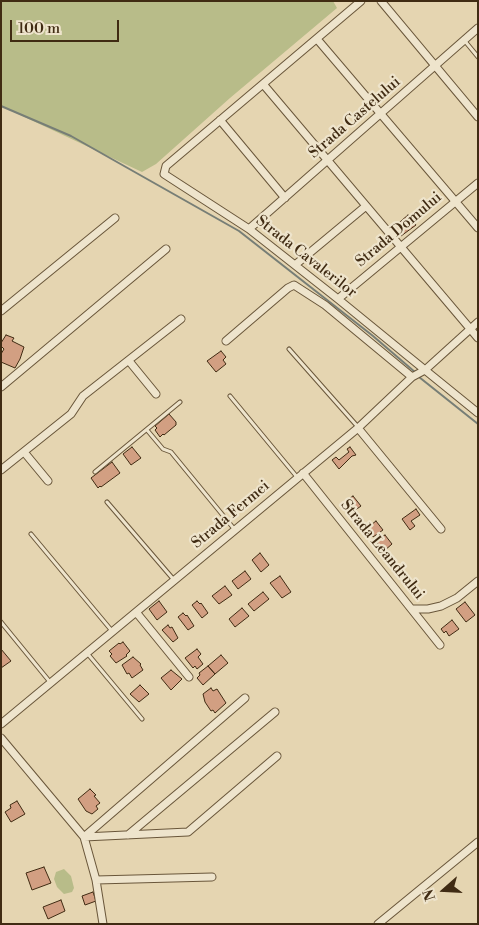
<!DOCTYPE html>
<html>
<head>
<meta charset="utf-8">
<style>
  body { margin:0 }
  #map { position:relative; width:479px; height:925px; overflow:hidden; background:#e5d5b1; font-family:"Libre Bodoni",serif }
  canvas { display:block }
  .frame { position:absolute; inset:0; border:2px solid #402b13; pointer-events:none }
  .north { position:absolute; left:419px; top:865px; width:50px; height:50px; -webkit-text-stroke:4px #eee4cc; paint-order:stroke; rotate:251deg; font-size:14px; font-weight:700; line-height:20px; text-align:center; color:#402b13 }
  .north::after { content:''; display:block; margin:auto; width:18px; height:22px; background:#402b13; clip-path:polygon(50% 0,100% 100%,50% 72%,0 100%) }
  .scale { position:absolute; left:10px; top:20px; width:109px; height:22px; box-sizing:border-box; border:2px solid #402b13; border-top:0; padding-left:6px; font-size:15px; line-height:18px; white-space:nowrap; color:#402b13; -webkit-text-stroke:4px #eee4cc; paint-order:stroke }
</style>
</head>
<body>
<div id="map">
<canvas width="479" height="925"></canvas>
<div class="frame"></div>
<div class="north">N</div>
<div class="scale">100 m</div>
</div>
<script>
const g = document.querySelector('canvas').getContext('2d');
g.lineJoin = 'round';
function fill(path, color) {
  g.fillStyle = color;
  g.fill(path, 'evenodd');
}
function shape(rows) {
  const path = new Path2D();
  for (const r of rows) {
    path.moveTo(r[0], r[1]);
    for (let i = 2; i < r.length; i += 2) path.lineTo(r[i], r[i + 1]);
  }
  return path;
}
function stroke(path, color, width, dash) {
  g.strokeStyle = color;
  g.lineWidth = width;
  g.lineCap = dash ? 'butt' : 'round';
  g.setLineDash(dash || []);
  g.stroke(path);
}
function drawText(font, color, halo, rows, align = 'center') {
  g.font = font + ' "Libre Bodoni",serif';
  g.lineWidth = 4.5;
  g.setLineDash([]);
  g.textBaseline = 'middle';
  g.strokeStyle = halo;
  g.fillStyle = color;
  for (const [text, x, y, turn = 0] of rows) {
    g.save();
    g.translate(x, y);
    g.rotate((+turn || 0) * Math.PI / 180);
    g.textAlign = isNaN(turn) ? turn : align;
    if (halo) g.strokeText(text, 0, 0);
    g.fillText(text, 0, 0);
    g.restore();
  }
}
fill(shape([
  [1,1,333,1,337,8,230,98,156,164,142,172,1,106],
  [64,869,71,876,74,888,72,892,64,894,57,887,54,879,56,872]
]), '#b8bc89');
stroke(shape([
  [1,106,71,136,239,231,373,336,416,373],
  [419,377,478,424]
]), '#777e76', 2);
const building = shape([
  [408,215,416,225,401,236,394,227,408,215],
  [6,335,14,338,12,341,24,347,20,359,15,368,1,362,1,354,4,349,1,346,1,343,6,335],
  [221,351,226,357,223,360,226,364,216,372,207,361,221,351],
  [169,414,176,422,176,425,164,435,163,434,160,437,155,430,157,428,155,426,169,414],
  [132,447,141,458,131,465,123,454,132,447],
  [350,447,356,455,352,456,339,469,332,460,336,457,339,460,349,452,347,449,350,447],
  [112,462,120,473,101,487,100,486,98,488,91,478,112,462],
  [353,496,361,506,354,511,346,501,353,496],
  [416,509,420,515,411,521,415,526,410,530,402,519,416,509],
  [376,521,383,530,373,537,367,528,376,521],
  [385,535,392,544,384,551,376,541,385,535],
  [260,553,269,565,261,572,252,560,260,553],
  [245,571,251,579,238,589,232,581,245,571],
  [280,576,291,592,282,598,270,583,280,576],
  [225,586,232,595,219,604,212,596,225,586],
  [263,592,269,599,254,611,248,604,263,592],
  [159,601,167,612,157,620,149,609,159,601],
  [197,601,200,604,201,603,208,613,202,618,192,605,197,601],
  [465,602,475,615,466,622,456,609,465,602],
  [242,608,249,616,235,627,229,619,242,608],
  [183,613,186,616,187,615,194,626,188,630,178,617,183,613],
  [452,620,459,629,449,636,446,631,444,633,441,629,452,620],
  [168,625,170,628,172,627,178,638,173,642,162,630,168,625],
  [123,642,130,651,126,655,127,656,116,663,110,656,112,654,109,651,119,643,120,644,123,642],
  [1,649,11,661,1,668,1,649],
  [197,649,201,654,198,657,203,664,197,669,195,666,193,668,185,658,197,649],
  [221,655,228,663,215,674,208,666,221,655],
  [133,657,141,664,140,665,143,670,132,678,129,673,127,674,122,665,133,657],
  [208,666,215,674,203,685,197,678,200,675,199,673,208,666],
  [171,670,182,679,171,690,161,678,171,670],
  [140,685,149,694,139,702,130,694,140,685],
  [211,688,213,691,217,689,226,703,215,713,213,710,211,711,205,702,203,694,211,688],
  [90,789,96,795,94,796,100,803,96,806,98,809,92,814,86,811,78,799,90,789],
  [17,801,25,814,11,822,5,812,11,808,10,805,17,801],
  [44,867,51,883,32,890,26,873,44,867],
  [93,892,96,901,85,905,82,896,93,892],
  [61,900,65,911,48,919,43,907,61,900]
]);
fill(building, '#d29f82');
stroke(building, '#402b13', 1);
const lane = shape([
  [464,40,478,57],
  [289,349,358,427],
  [230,396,297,477],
  [147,430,163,449,171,452,235,530],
  [95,472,180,402],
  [107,502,174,580],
  [31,534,112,631],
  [1,622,50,682],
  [87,653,142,719]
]);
const street = shape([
  [361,1,166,166,164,174,249,229,338,299,425,370,478,322],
  [381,1,478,117],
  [317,39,478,228],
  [263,84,478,338],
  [220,120,285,198],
  [249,229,478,28],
  [295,265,366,206],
  [338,299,478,183],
  [1,311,115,218],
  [226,341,288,288,294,285,325,305,412,377],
  [129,361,156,394],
  [1,387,166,249],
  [358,428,441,529],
  [24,452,48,481],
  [1,470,71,414,83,396,181,319],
  [303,473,440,645],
  [412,609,428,609,441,606,457,598,478,581],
  [136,612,189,677],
  [1,724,358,428,412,377,425,370,478,413],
  [1,738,84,837,96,880,103,924],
  [128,835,275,712],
  [84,837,188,832,277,756],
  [84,837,245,698],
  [96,880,212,877],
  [378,924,478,842]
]);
stroke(lane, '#69563a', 5);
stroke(street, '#69563a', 9);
stroke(lane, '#eee4cc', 3);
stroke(street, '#eee4cc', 7);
drawText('15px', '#402b13', '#eee4cc', [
  ["Strada Castelului",355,118,-41],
  ["Strada Domului",399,230,-40],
  ["Strada Cavalerilor",306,257,38],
  ["Strada Fermei",231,515,-40],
  ["Strada Leandrului",382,550,51]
]);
</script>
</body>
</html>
